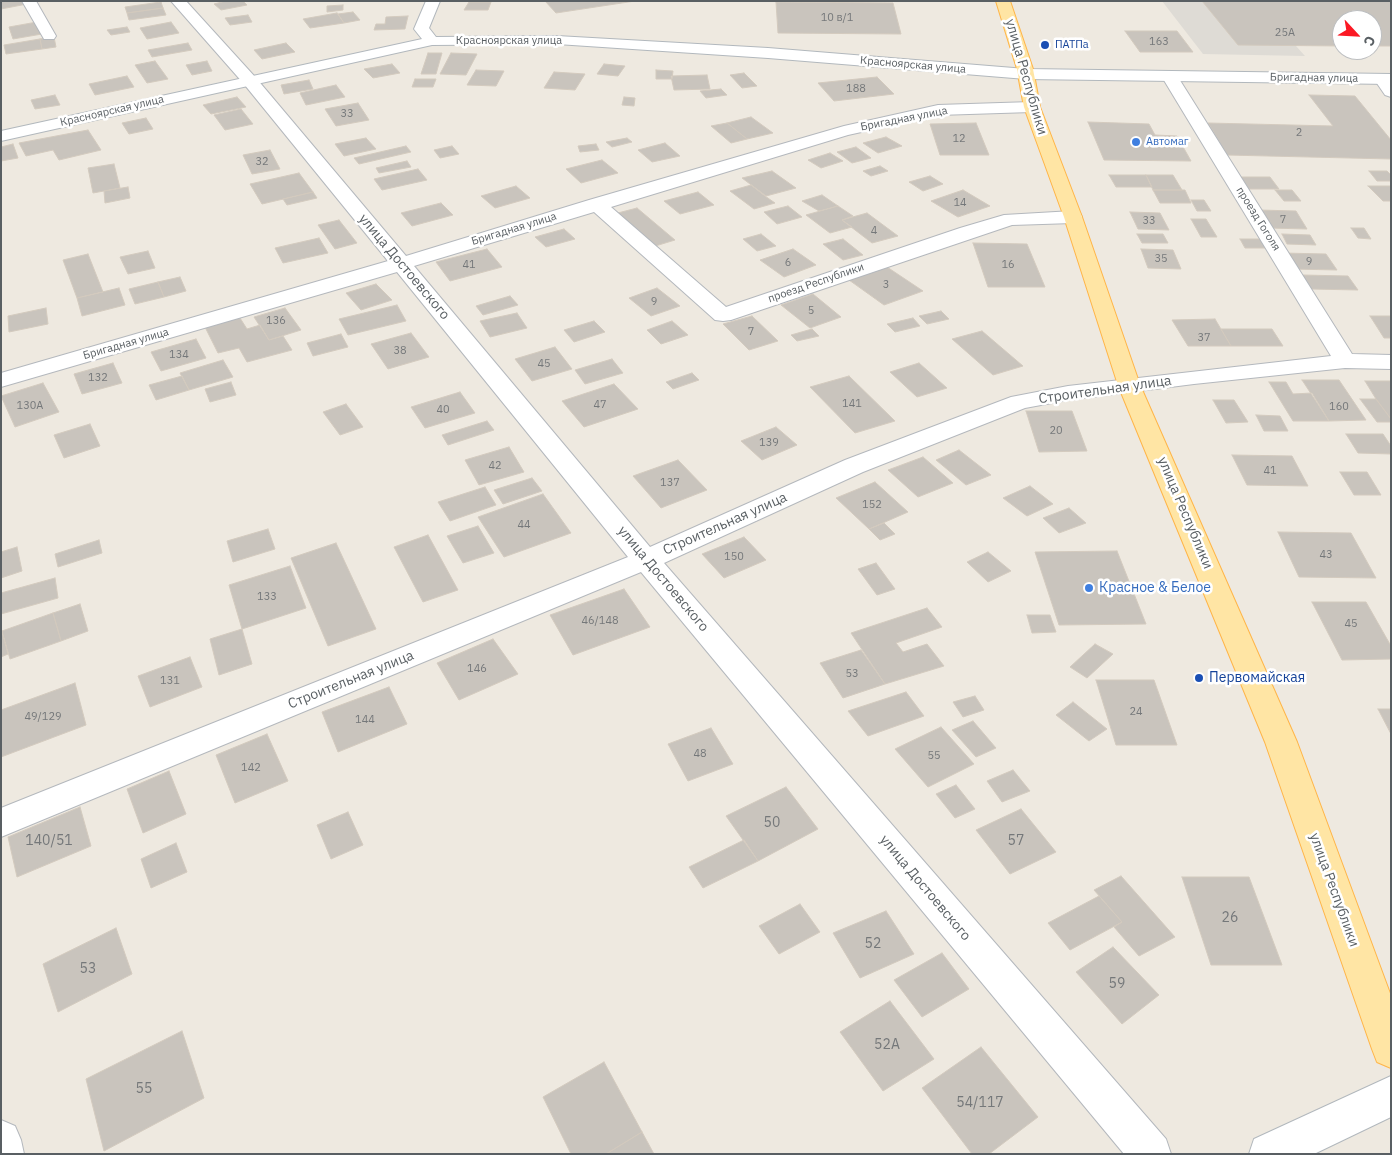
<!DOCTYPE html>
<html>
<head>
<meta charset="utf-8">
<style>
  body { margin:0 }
  #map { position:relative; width:1392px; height:1155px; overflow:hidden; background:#eee9e0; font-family:"IBM Plex Sans",sans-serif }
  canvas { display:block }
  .frame { position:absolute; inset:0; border:2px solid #595f63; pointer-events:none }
  .north { position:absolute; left:1332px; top:10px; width:50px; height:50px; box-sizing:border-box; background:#fff; border:1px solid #bdbfc1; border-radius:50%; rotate:115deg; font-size:14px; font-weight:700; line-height:20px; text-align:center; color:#595f63 }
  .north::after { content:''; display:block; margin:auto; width:18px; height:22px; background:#fb1924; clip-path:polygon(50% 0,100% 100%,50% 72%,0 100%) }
</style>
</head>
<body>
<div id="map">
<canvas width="1392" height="1155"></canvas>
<div class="frame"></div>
<div class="north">С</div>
</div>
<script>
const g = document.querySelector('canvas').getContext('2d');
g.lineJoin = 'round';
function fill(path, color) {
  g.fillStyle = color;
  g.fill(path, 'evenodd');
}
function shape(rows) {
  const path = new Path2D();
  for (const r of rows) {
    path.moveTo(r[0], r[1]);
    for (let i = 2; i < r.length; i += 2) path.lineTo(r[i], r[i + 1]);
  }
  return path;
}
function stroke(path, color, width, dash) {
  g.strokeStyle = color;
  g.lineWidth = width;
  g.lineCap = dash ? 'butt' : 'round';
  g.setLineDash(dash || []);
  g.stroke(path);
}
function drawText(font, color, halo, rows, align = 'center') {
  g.font = font + ' "IBM Plex Sans",sans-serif';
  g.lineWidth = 5;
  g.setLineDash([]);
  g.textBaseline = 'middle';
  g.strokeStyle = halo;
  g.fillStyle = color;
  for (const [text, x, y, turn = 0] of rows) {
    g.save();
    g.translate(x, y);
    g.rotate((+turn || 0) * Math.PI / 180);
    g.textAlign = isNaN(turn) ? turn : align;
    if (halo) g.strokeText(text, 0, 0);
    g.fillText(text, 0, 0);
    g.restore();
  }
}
fill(shape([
  [1162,1,1391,1,1372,20,1342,20,1296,46,1305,56,1203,54]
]), '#dedbd5');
const building = shape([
  [1,1,25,1,27,4,1,9,1,1],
  [226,1,243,1,247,5,221,10,214,4,226,1],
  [545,1,635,1,556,13,545,1],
  [1202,1,1391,1,1391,46,1372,46,1372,20,1342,20,1342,46,1238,45,1202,1],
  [161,2,163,8,127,13,125,7,161,2],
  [469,2,491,2,488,10,464,10,469,2],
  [776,2,893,3,901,34,778,33,776,2],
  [343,5,343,10,327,12,327,6,343,5],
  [163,8,166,15,129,20,127,13,163,8],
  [353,12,360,20,344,23,338,14,353,12],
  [337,13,344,23,310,28,303,19,337,13],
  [248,15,252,22,230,25,225,18,248,15],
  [408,16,405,29,374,30,376,24,385,24,386,17,408,16],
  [37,22,42,34,13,39,9,27,37,22],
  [171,22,179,33,147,39,140,28,171,22],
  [127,27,130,32,111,35,107,30,127,27],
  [1125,31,1177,31,1193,52,1140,52,1125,31],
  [54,37,56,47,42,49,40,39,54,37],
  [40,39,42,49,6,54,4,45,40,39],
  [188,43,192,50,152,57,148,50,188,43],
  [286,43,295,52,262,59,254,50,286,43],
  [428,53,442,53,436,74,421,74,428,53],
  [451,53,477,54,466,75,440,74,451,53],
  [155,61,168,79,147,83,135,65,155,61],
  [207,61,212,71,192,75,186,65,207,61],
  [392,64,400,73,373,78,364,69,392,64],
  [604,64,625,66,618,76,597,74,604,64],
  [476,70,504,71,496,86,467,85,476,70],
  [656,70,673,71,672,79,656,79,656,70],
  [554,72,585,74,575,90,544,88,554,72],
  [744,73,757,86,742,88,730,75,744,73],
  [707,75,710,89,674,90,671,76,707,75],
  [127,76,134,87,95,95,89,84,127,76],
  [877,77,894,94,834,101,818,83,877,77],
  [415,79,436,79,433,87,412,87,415,79],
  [309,80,313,89,284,94,281,85,309,80],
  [336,85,345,97,306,105,300,93,336,85],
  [721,89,727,95,706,98,700,91,721,89],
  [55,95,60,105,35,109,31,100,55,95],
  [1309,95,1355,96,1391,140,1391,159,1227,155,1208,123,1333,126,1309,95],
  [237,97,246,107,211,114,203,105,237,97],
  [624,97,635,98,634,106,622,105,624,97],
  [358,103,369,120,336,126,325,109,358,103],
  [241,109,253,124,225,130,214,115,241,109],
  [751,117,773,133,747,139,727,123,751,117],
  [146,118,153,129,129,134,122,123,146,118],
  [1088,122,1149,124,1155,135,1177,136,1191,161,1104,160,1088,122],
  [727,123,747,139,731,143,711,126,727,123],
  [976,123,989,155,940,155,930,124,976,123],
  [88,130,101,150,59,160,53,150,26,156,19,143,88,130],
  [886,137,902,146,878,153,863,143,886,137],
  [366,138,376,149,344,156,335,144,366,138],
  [627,138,632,142,612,147,606,142,627,138],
  [665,143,680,156,652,162,638,150,665,143],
  [13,144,18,158,1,161,1,147,13,144],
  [596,144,599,150,580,152,578,146,596,144],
  [406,146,411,152,359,164,354,158,406,146],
  [452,146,459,154,440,158,434,150,452,146],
  [856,147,871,158,852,163,837,152,856,147],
  [270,150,280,169,252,174,243,155,270,150],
  [830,153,843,161,821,168,808,160,830,153],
  [602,160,618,173,581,183,566,169,602,160],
  [407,161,411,167,379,173,376,168,407,161],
  [114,164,120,188,93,193,88,168,114,164],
  [880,166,888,171,871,176,863,171,880,166],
  [418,169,427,180,382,190,374,179,418,169],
  [772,171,796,188,766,196,742,178,772,171],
  [1369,171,1387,171,1391,175,1391,181,1377,181,1369,171],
  [299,173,313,192,262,204,250,184,299,173],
  [1109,175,1146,175,1152,187,1116,187,1109,175],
  [1146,175,1173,175,1182,190,1153,190,1146,175],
  [930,176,943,184,923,191,909,182,930,176],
  [1239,177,1270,177,1279,189,1247,189,1239,177],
  [751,185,765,196,775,203,754,209,730,191,751,185],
  [516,186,530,198,495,208,481,196,516,186],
  [1368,186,1391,186,1391,201,1383,201,1368,186],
  [128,187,130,198,105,203,104,191,128,187],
  [963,190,990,206,958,217,931,201,963,190],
  [1153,190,1185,190,1191,203,1160,203,1153,190],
  [1275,190,1292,190,1301,201,1284,201,1275,190],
  [313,192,317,198,287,205,283,199,313,192],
  [698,192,714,205,680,214,664,201,698,192],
  [822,195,838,206,819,211,802,201,822,195],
  [1191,200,1204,200,1211,211,1197,211,1191,200],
  [441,203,453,215,412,226,401,213,441,203],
  [788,206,802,217,777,224,764,212,788,206],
  [838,206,853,216,842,220,852,227,830,233,806,215,838,206],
  [637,208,675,240,652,247,614,214,637,208],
  [1259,210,1296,211,1307,229,1269,228,1259,210],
  [1130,212,1160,213,1169,230,1138,229,1130,212],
  [867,213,898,236,872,243,842,220,867,213],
  [1191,219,1206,219,1217,237,1201,237,1191,219],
  [339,220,357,243,335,249,318,225,339,220],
  [1351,228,1364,228,1371,239,1358,238,1351,228],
  [564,229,575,239,546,247,535,237,564,229],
  [761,234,776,246,757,251,743,239,761,234],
  [1137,234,1163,234,1168,243,1142,243,1137,234],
  [1282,234,1310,235,1316,245,1287,244,1282,234],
  [319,238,328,253,283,263,275,248,319,238],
  [843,239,863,255,843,260,823,244,843,239],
  [1240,239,1261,239,1266,248,1245,248,1240,239],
  [973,243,1027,244,1045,287,988,287,973,243],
  [487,249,502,267,450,281,436,262,487,249],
  [793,249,816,265,784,277,760,260,793,249],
  [1141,249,1173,250,1181,269,1148,268,1141,249],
  [148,251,155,268,128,274,120,257,148,251],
  [1282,253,1326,254,1337,270,1292,269,1282,253],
  [88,254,103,292,77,298,63,260,88,254],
  [887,267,923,291,884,305,849,280,887,267],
  [1302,275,1348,276,1358,290,1311,289,1302,275],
  [180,277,186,291,164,297,158,282,180,277],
  [158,282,164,297,135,304,129,289,158,282],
  [376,284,392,300,361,310,346,293,376,284],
  [119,288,125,305,82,316,77,298,119,288],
  [657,288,680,306,651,316,629,298,657,288],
  [813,294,841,317,810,328,781,305,813,294],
  [510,296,518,305,483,315,476,306,510,296],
  [397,305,406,321,348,335,339,319,397,305],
  [46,308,48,324,9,332,8,316,46,308],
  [285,308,301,330,269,340,254,317,285,308],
  [941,311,949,319,927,324,919,316,941,311],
  [517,313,527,328,490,337,480,321,517,313],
  [752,316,778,341,749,350,723,324,752,316],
  [1370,316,1391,316,1391,338,1384,338,1370,316],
  [240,318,247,329,260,325,269,340,283,336,292,350,247,362,239,348,218,353,205,327,240,318],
  [913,318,920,326,895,332,887,324,913,318],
  [1215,319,1231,346,1188,346,1172,320,1215,319],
  [594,321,605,332,574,342,564,330,594,321],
  [672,321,688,335,661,344,647,330,672,321],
  [812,329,819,336,797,341,791,335,812,329],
  [1221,329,1272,329,1283,346,1231,346,1221,329],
  [982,331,1023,366,993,375,952,339,982,331],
  [411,333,429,357,388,369,371,344,411,333],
  [341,334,348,347,313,356,307,343,341,334],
  [196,339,206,358,161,371,151,352,196,339],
  [555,347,572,369,532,381,515,359,555,347],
  [612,359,623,373,585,384,575,370,612,359],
  [223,360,233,377,189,390,180,373,223,360],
  [113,363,122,383,82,394,74,374,113,363],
  [919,363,947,388,917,397,890,372,919,363],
  [692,373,699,380,673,389,666,382,692,373],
  [182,376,189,390,156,400,149,385,182,376],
  [849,376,895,421,855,433,810,387,849,376],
  [1302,380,1339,380,1366,420,1329,421,1302,380],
  [1365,381,1391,381,1391,419,1376,399,1365,381],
  [231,382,236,395,210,402,205,389,231,382],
  [1269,382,1286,382,1293,394,1312,393,1329,421,1293,421,1269,382],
  [43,383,59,412,15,427,1,396,43,383],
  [614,384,638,409,584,427,562,401,614,384],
  [460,392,475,413,425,428,411,407,460,392],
  [1360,399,1376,399,1391,419,1391,422,1377,422,1360,399],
  [1213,400,1234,400,1248,422,1226,423,1213,400],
  [346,404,363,427,340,435,323,412,346,404],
  [1026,411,1072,411,1087,451,1039,452,1026,411],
  [1256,415,1280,416,1288,431,1264,431,1256,415],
  [487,421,494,430,448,445,442,435,487,421],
  [90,424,100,446,64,458,54,435,90,424],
  [776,427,797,445,762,460,741,441,776,427],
  [1346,434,1383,434,1391,446,1391,454,1358,453,1346,434],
  [509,447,524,472,479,485,465,460,509,447],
  [959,450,991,475,966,485,936,460,959,450],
  [1232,455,1292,456,1308,486,1247,485,1232,455],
  [923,457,953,483,918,497,888,470,923,457],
  [678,460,707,490,661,508,633,476,678,460],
  [1340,472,1367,472,1381,495,1354,495,1340,472],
  [532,478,542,491,503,504,494,490,532,478],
  [875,482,908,512,869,529,836,498,875,482],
  [1030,486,1053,504,1027,516,1003,498,1030,486],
  [485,487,496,505,450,521,438,502,485,487],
  [543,494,571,533,504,557,478,517,543,494],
  [1069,508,1086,523,1059,533,1043,518,1069,508],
  [884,523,895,534,880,540,869,529,884,523],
  [478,526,494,553,463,563,447,536,478,526],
  [268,529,275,549,233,562,227,541,268,529],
  [1278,532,1351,533,1376,578,1299,577,1278,532],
  [428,535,458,590,423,602,394,547,428,535],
  [744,537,766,560,724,578,702,554,744,537],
  [99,540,102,553,58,567,55,554,99,540],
  [336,543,376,629,328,646,291,558,336,543],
  [17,547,22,571,1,578,1,552,17,547],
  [1117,551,1146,624,1059,625,1035,552,1117,551],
  [988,552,1011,571,988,582,967,562,988,552],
  [876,563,895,589,877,595,858,569,876,563],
  [290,566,306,608,242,629,229,585,290,566],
  [55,578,58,598,1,614,1,593,55,578],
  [624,589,650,627,573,655,550,615,624,589],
  [1312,602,1366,602,1391,646,1391,659,1342,660,1312,602],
  [80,604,88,631,61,641,53,613,80,604],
  [927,608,942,627,896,643,903,652,927,644,944,666,885,684,851,633,927,608],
  [53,613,61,641,10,659,2,631,53,613],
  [1027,615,1050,615,1056,632,1032,633,1027,615],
  [1,628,8,654,1,657,1,628],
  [242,629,252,664,219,675,210,639,242,629],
  [493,639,518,674,459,700,437,663,493,639],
  [1095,644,1113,654,1087,678,1070,667,1095,644],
  [861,650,885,684,843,698,820,663,861,650],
  [190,657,202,687,150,707,138,676,190,657],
  [1096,680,1154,680,1177,745,1116,745,1096,680],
  [75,683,86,725,1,757,1,710,75,683],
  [389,687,407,724,338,752,322,712,389,687],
  [906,692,924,716,868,736,848,711,906,692],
  [975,696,984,710,963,717,953,702,975,696],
  [1073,702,1107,729,1089,741,1056,715,1073,702],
  [1378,709,1391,709,1391,734,1378,709],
  [973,721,996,748,976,757,952,730,973,721],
  [941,727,974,764,928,787,895,749,941,727],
  [711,728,733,764,688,781,668,744,711,728],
  [267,734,288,781,235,803,216,755,267,734],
  [1013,770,1030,791,1002,802,987,781,1013,770],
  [169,771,186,814,143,833,127,789,169,771],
  [956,785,975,809,955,818,936,794,956,785],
  [786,787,818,829,758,861,726,816,786,787],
  [80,807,91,846,17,877,8,837,80,807],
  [1021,809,1056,852,1010,874,976,830,1021,809],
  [348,812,363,845,331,859,317,825,348,812],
  [744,840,758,861,703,888,689,867,744,840],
  [176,843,187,872,151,888,141,859,176,843],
  [1121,876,1175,937,1139,956,1114,927,1122,922,1094,890,1121,876],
  [1182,877,1249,877,1282,965,1211,965,1182,877],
  [1099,896,1122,922,1070,950,1048,923,1099,896],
  [800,904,820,932,779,954,759,926,800,904],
  [886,911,914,954,860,978,833,933,886,911],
  [116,928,132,974,58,1012,43,964,116,928],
  [1113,947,1159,995,1122,1024,1076,972,1113,947],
  [942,953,969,989,922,1017,894,980,942,953],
  [890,1001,934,1059,883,1091,840,1032,890,1001],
  [182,1031,204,1098,104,1151,86,1079,182,1031],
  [981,1047,1038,1117,989,1154,972,1154,922,1088,981,1047],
  [604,1062,642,1132,606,1154,571,1154,543,1097,604,1062],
  [642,1132,654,1154,606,1154,642,1132]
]);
fill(building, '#c9c4bd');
stroke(building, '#d3cabe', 1);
const street = shape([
  [22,1,36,1,56,36,54,39,44,39,22,1],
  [171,1,186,1,256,78,406,256,589,200,844,126,938,105,1032,102,1038,104,1040,107,1038,110,1032,112,938,115,848,135,611,207,726,307,960,228,1004,215,1073,211,1080,213,1082,217,1080,221,1073,223,1012,225,731,320,723,321,715,320,594,212,414,266,650,547,845,460,1011,397,1068,386,1331,356,1162,77,1164,74,1176,74,1352,354,1391,355,1391,369,1345,368,1194,384,1068,400,1025,408,863,472,664,563,1166,1139,1171,1154,1124,1154,641,572,1,837,1,808,628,557,397,272,1,387,1,373,388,261,244,84,171,1],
  [1382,74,1388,76,1391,80,1391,97,1385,95,1374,79,1376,76,1382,74],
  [1,1120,15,1126,21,1140,24,1154,1,1154,1,1120]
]);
const secondary = shape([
  [426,1,440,1,429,28,436,37,557,36,768,48,1026,69,1391,74,1391,84,1026,79,768,58,557,44,432,45,1,141,1,131,422,39,414,29,426,1],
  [1391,1076,1391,1117,1314,1154,1249,1154,1254,1139,1391,1076]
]);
const primary = shape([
  [996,1,1010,1,1033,69,1040,107,1082,217,1140,385,1297,742,1391,996,1391,1068,1377,1062,1372,1049,1265,742,1118,385,1064,217,1024,107,1017,69,996,1]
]);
stroke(street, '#b4b8bd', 2);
stroke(secondary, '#b2b8bd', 2);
stroke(primary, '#ffb548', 2);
fill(street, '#fff');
fill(secondary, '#fff');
fill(primary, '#ffe5a4');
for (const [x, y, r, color] of [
  [1045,45,5,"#1a4fb4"],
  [1136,142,5,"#3f7fe0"],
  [1089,588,5,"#3f7fe0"],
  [1199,678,5,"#1a4fb4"]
]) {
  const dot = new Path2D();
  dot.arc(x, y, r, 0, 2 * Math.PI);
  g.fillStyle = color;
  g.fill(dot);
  stroke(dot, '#fff', 2);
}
drawText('11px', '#75787a', null, [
  ["10 в/1",837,18],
  ["25А",1285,33],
  ["163",1159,42],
  ["188",856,89],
  ["33",347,114],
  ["2",1299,133],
  ["12",959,139],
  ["32",262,162],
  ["14",960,203],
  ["7",1283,220],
  ["33",1149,221],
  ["4",874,231],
  ["35",1161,259],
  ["9",1309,262],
  ["6",788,263],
  ["41",469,265],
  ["16",1008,265],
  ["3",886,285],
  ["9",654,302],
  ["5",811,311],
  ["136",276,321],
  ["7",751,332],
  ["37",1204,338],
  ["38",400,351],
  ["134",179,355],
  ["45",544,364],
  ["132",98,378],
  ["141",852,404],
  ["47",600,405],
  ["130А",30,406],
  ["160",1339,407],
  ["40",443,410],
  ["20",1056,431],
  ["139",769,443],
  ["42",495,466],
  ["41",1270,471],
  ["137",670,483],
  ["152",872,505],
  ["44",524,525],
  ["43",1326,555],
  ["150",734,557],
  ["133",267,597],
  ["46/148",600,621],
  ["45",1351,624],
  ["146",477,669],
  ["53",852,674],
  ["131",170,681],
  ["24",1136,712],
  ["49/129",43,717],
  ["144",365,720],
  ["48",700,754],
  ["55",934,756],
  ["142",251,768]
]);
drawText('11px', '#595f63', '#fff', [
  ["Красноярская улица",509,41],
  ["Красноярская улица",913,65,5],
  ["Бригадная улица",1314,78,1],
  ["Красноярская улица",112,111,-13],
  ["Бригадная улица",904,119,-11],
  ["проезд Гоголя",1258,219,58],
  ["Бригадная улица",514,229,-17],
  ["проезд Республики",816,283,-19],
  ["Бригадная улица",126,344,-16]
]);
drawText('11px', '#164399', '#fff', [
  ["ПАТПа",1055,45]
], 'left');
drawText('11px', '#366cbe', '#fff', [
  ["Автомаг",1146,142]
], 'left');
drawText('14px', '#595f63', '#fff', [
  ["улица Республики",1026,77,74],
  ["улица Достоевского",404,267,50],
  ["Строительная улица",1105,390,-8],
  ["улица Республики",1185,513,67],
  ["Строительная улица",725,524,-24],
  ["улица Достоевского",663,579,50],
  ["Строительная улица",351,680,-22],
  ["улица Достоевского",925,888,50],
  ["улица Республики",1334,890,70]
]);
drawText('14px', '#366cbe', '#fff', [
  ["Красное & Белое",1099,588]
], 'left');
drawText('14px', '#164399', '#fff', [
  ["Первомайская",1209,678]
], 'left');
drawText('14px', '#75787a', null, [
  ["50",772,823],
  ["140/51",49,841],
  ["57",1016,841],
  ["26",1230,918],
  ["52",873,944],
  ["53",88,969],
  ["59",1117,984],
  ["52А",887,1045],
  ["55",144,1089],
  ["54/117",980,1103]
]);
</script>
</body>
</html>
